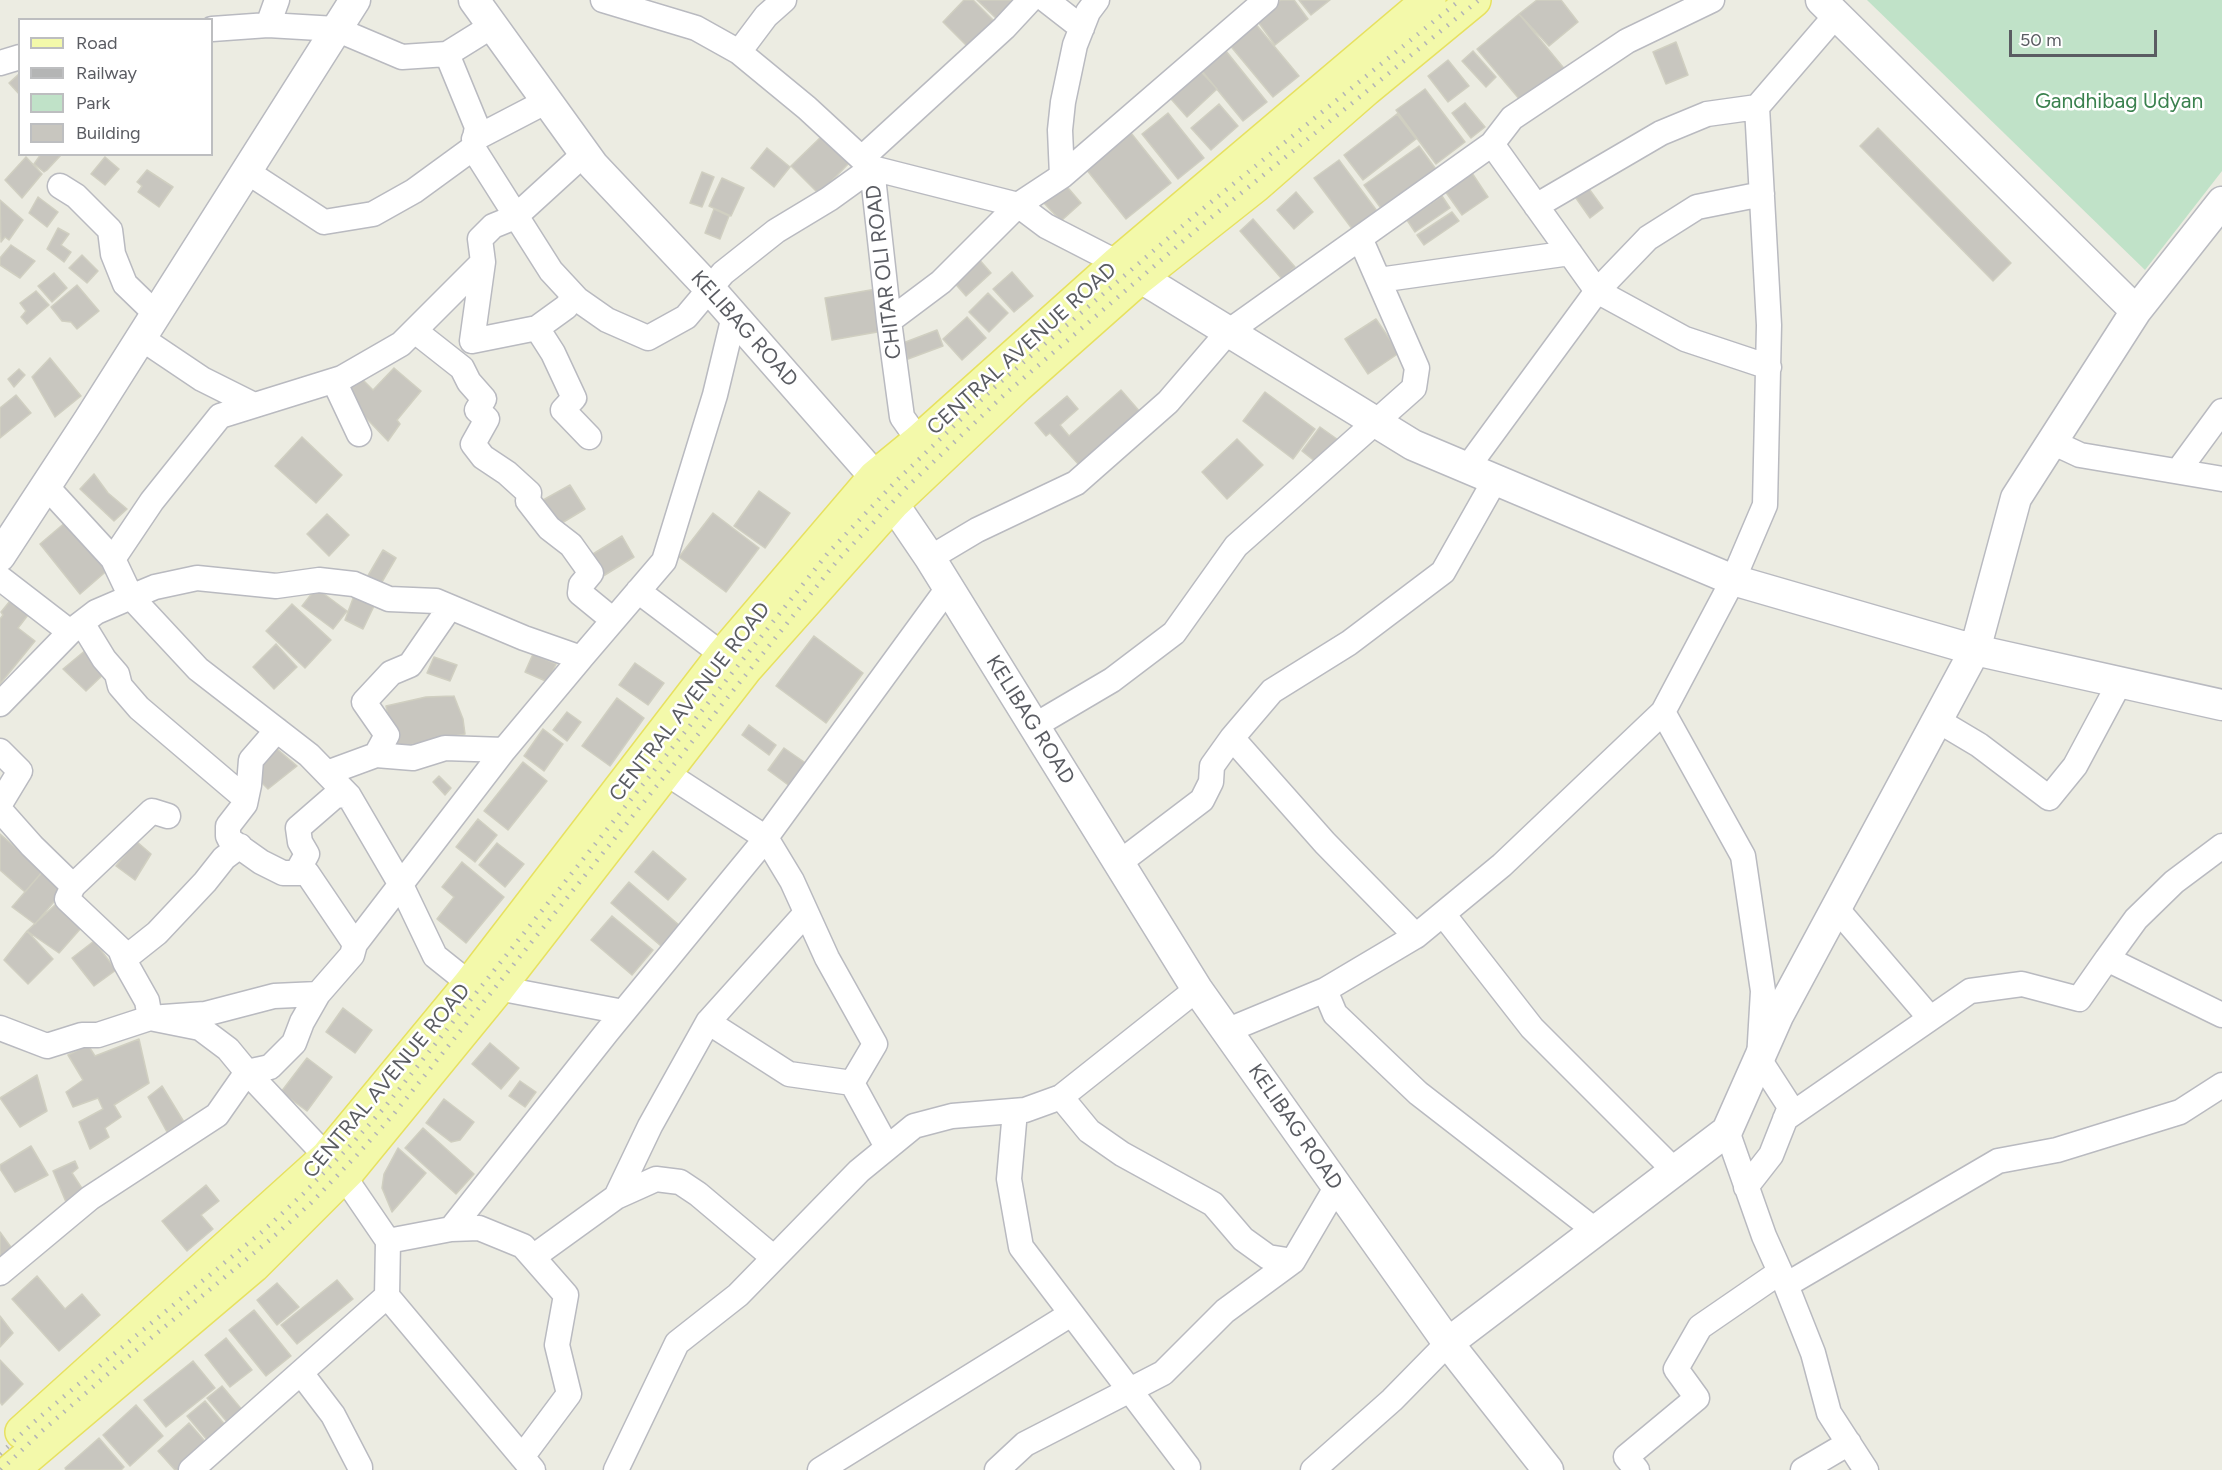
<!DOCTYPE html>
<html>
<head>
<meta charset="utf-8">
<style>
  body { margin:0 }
  #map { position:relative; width:2222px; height:1470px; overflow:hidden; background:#ecece2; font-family:Figtree,sans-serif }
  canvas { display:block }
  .legend { position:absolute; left:18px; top:18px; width:195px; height:138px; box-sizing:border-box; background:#fff; border:2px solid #bdbec0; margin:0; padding:8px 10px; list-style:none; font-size:18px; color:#5a5c62 }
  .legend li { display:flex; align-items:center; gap:12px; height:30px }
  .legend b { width:30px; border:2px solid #bdbec0 }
  .scale { position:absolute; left:2009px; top:30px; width:148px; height:27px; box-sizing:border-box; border:3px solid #5a5c62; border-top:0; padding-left:8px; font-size:18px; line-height:21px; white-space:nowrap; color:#5a5c62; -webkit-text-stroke:4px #fff; paint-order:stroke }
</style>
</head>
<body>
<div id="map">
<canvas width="2222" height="1470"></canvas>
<ul class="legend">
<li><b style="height:8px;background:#f3f9aa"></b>Road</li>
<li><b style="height:8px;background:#b4b5b5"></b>Railway</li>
<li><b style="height:16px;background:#c0e2c8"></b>Park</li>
<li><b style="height:16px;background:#c8c6bf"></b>Building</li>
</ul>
<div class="scale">50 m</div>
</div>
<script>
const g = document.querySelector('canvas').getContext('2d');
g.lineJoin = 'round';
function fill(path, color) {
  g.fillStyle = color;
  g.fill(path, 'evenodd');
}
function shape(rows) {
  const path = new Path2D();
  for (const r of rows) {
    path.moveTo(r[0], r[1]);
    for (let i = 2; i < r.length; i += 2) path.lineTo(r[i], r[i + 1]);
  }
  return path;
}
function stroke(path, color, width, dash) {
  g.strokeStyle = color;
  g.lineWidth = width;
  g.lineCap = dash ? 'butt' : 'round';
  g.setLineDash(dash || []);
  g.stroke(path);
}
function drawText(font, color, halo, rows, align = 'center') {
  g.font = font + ' Figtree,sans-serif';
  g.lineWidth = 5;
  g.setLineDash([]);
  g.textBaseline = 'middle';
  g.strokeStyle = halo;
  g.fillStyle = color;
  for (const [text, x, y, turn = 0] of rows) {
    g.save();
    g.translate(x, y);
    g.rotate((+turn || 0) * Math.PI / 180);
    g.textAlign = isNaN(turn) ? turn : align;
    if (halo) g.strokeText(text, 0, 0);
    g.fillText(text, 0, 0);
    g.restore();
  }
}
fill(shape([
  [1867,0,2222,0,2222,171,2145,270]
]), '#c0e2c8');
const building = shape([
  [964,0,973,0,997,24,971,50,943,22,964,0],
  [977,0,1023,0,1001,23,977,0],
  [1281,0,1294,0,1308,19,1275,45,1256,19,1281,0],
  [1299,0,1330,0,1311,15,1299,0],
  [1537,0,1561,0,1578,22,1549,46,1519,14,1537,0],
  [1519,14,1567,72,1526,107,1477,49,1519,14],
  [1254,22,1299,76,1273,97,1228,43,1254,22],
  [1676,42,1688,75,1666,84,1653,52,1676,42],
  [1226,51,1267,102,1243,121,1202,71,1226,51],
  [1473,51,1496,77,1486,87,1462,61,1473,51],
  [1448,60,1469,86,1448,102,1428,76,1448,60],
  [1194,64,1217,89,1187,117,1164,91,1194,64],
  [20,73,20,95,9,83,20,73],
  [1425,89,1465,142,1436,164,1396,110,1425,89],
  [1465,103,1485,127,1471,138,1452,113,1465,103],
  [1219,104,1238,126,1211,150,1191,128,1219,104],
  [1168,113,1204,158,1178,179,1142,134,1168,113],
  [1397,114,1416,139,1363,180,1344,155,1397,114],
  [1878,128,2011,263,1993,281,1860,146,1878,128],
  [826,132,853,159,819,194,791,166,826,132],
  [1131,133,1171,183,1126,219,1086,169,1131,133],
  [1419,146,1438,172,1383,211,1364,185,1419,146],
  [767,148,790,167,774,187,751,168,767,148],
  [41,154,62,154,47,170,44,172,34,164,41,154],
  [26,157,42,174,22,198,5,180,26,157],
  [105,157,119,169,105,185,91,174,105,157],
  [1339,160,1380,215,1353,230,1314,178,1339,160],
  [147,170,173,187,159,207,138,192,142,186,137,182,147,170],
  [702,172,714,177,702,207,690,203,702,172],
  [1472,173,1488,197,1462,215,1445,191,1472,173],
  [722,178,744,188,731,216,709,206,722,178],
  [1063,182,1081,203,1061,221,1042,201,1063,182],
  [1584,182,1603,208,1590,218,1571,191,1584,182],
  [1296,192,1313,212,1294,229,1277,210,1296,192],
  [1442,196,1450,208,1415,232,1407,220,1442,196],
  [38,197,58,212,47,227,29,213,38,197],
  [0,200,23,220,9,240,5,237,1,242,0,200],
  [714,209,729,216,720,239,705,233,714,209],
  [1452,212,1459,221,1424,245,1417,235,1452,212],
  [1253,219,1295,267,1282,279,1240,231,1253,219],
  [58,228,69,234,61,245,71,252,64,262,47,249,58,228],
  [11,245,35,261,20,278,0,265,0,258,11,245],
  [82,255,98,271,87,283,69,268,82,255],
  [977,257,991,273,966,296,952,280,977,257],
  [1012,272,1033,296,1014,312,993,289,1012,272],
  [54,273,67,288,52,302,38,286,54,273],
  [77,285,99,311,77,329,71,322,62,321,51,307,77,285],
  [876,289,883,331,832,340,825,298,876,289],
  [36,291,49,305,27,324,21,317,26,311,20,303,36,291],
  [988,293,1008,313,989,332,969,312,988,293],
  [967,317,986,338,962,360,943,339,967,317],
  [1376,319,1399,353,1368,374,1345,339,1376,319],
  [937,330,943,346,908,359,903,343,937,330],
  [50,358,81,396,55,417,32,377,50,358],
  [394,368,421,391,397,420,400,424,388,441,348,399,348,381,357,374,373,390,394,368],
  [19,369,25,375,14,387,8,379,19,369],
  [1121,390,1141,413,1080,466,1050,433,1046,436,1035,423,1067,396,1078,409,1060,425,1069,436,1121,390],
  [1265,392,1315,429,1293,459,1243,421,1265,392],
  [16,395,31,413,0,438,0,408,16,395],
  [1320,427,1341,442,1322,467,1302,451,1320,427],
  [302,437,342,475,316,503,275,466,302,437],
  [1237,439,1263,465,1227,499,1202,472,1237,439],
  [94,474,108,493,127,509,114,521,80,489,94,474],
  [570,485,585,509,552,529,536,504,570,485],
  [759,491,790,513,765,548,734,526,759,491],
  [713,513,759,548,726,592,679,557,713,513],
  [327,514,349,535,329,556,307,534,327,514],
  [67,521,110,568,80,594,40,544,67,521],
  [622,536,634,557,600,578,588,557,622,536],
  [383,550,396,558,379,587,366,579,383,550],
  [316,588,347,611,333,629,302,606,316,588],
  [355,593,376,602,363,629,345,620,355,593],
  [10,601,28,615,18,628,35,641,0,684,0,619,3,615,1,612,10,601],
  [292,604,331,640,305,668,266,631,292,604],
  [814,636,863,673,826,723,776,686,814,636],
  [276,644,297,667,274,689,253,667,276,644],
  [87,649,108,670,86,691,63,669,87,649],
  [533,654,556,664,548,682,525,672,533,654],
  [434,657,457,665,450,681,427,673,434,657],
  [635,663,664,683,648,705,619,685,635,663],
  [454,696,463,719,465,734,394,748,386,706,426,697,454,696],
  [617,698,644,718,610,766,582,746,617,698],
  [567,712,581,722,567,741,553,730,567,712],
  [749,725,776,745,769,755,742,735,749,725],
  [543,729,563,744,544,771,524,756,543,729],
  [276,748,297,766,268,789,252,773,276,748],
  [784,748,807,764,791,787,768,770,784,748],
  [523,762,547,781,508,830,484,811,523,762],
  [439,776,451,788,445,795,433,782,439,776],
  [478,819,497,835,475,862,456,847,478,819],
  [0,834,43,871,25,892,0,870,0,834],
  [136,841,151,854,135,880,116,866,136,841],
  [497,843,524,864,505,887,479,865,497,843],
  [653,851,686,879,668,900,635,872,653,851],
  [462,862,504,897,466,943,437,919,454,897,442,887,462,862],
  [43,871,64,890,35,924,12,907,43,871],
  [629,882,679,925,661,946,611,903,629,882],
  [56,904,82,927,59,953,27,931,56,904],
  [612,916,653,950,632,975,591,940,612,916],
  [27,931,53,959,28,984,4,960,27,931],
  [94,941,116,970,94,986,72,958,94,941],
  [343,1008,372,1030,355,1053,326,1032,343,1008],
  [139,1039,149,1083,114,1105,121,1117,105,1128,109,1137,90,1149,79,1122,103,1109,98,1098,73,1107,66,1092,83,1080,68,1055,88,1045,95,1056,139,1039],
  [490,1043,519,1068,501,1089,472,1064,490,1043],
  [307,1058,332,1077,307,1111,281,1092,307,1058],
  [37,1075,47,1111,20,1127,0,1098,37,1075],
  [520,1081,536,1092,525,1107,509,1096,520,1081],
  [162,1086,184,1122,167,1132,148,1097,162,1086],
  [444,1099,474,1122,460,1140,451,1142,426,1123,444,1099],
  [423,1128,474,1174,456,1194,405,1148,423,1128],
  [31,1146,48,1175,15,1192,0,1169,0,1165,31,1146],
  [398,1148,426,1173,392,1212,382,1188,384,1174,398,1148],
  [75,1161,78,1168,72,1173,83,1190,66,1202,53,1171,75,1161],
  [206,1185,219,1201,201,1215,213,1229,187,1251,162,1221,206,1185],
  [0,1232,13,1250,0,1258,0,1232],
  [37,1276,65,1309,82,1294,100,1315,59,1351,12,1299,37,1276],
  [337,1280,353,1299,297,1344,281,1325,337,1280],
  [277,1283,299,1307,277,1325,257,1300,277,1283],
  [254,1310,291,1356,266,1376,229,1330,254,1310],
  [0,1316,13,1333,0,1347,0,1316],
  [226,1338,252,1370,230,1387,205,1355,226,1338],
  [0,1360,23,1384,2,1405,0,1402,0,1360],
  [193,1361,215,1388,166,1427,144,1400,193,1361],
  [222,1386,243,1411,228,1423,207,1398,222,1386],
  [205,1401,226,1426,208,1441,187,1416,205,1401],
  [136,1405,163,1436,130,1466,103,1435,136,1405],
  [189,1423,210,1447,185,1470,175,1470,158,1451,189,1423],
  [99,1438,124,1467,121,1470,66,1470,65,1468,99,1438]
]);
fill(building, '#c8c6bf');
stroke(building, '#d0cfc1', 1.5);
const minor = shape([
  [603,0,696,28,739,52,807,108,872,168,889,321,902,417,919,441],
  [1046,0,1082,28],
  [268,25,277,0],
  [212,29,268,25,336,29,402,57,447,54,492,26],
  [739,52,766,16,784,0],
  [447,54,477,127,473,148,551,271,577,299,607,320,648,338,686,317,723,273,776,231,829,199,872,168,1018,205,1046,226,1118,263],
  [0,63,20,57],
  [474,139,547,101],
  [862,158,1004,28,1030,0],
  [246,171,324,222,373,214,414,191,473,148],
  [1062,176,1060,130,1063,102,1075,45,1088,12,1097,0],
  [60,186,76,196,110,230,113,254,125,284,156,314],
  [1762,194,1697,207,1648,238,1597,291,1685,339,1769,367],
  [1536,206,1661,133,1707,114,1757,107],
  [483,262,472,341,537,328,566,307,574,297],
  [1379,280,1570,253],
  [889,321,941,282,1018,205,1062,176,1266,0],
  [537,328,553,353,574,398,563,410,589,437],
  [415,331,462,368,469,382,484,399,477,410,487,419,473,444,483,457,507,473,529,493,528,501,549,528,571,545,591,573,581,585,580,593,613,620],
  [141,338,202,379,254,405],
  [334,381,359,434],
  [2052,442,2080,455,2222,479],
  [1467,468,1597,291,1492,144,1512,118,1627,41,1712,0],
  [2178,471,2222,411],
  [46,486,113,559],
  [930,558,977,530,1076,483,1168,402,1228,332,1492,144],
  [0,578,70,632,96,612,131,597,155,587,197,578,276,586,319,580,354,584,389,599,436,601,524,638,581,658,664,561,715,395,734,316],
  [638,591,723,655],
  [82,623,104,659,117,674,120,686,139,708,246,799],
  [0,704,70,632],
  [1663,712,1743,856,1763,991,1759,1059,1790,1107,1771,1155,1746,1187],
  [1937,720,1979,745,2049,798,2075,766,2120,682],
  [1034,726,1112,680,1174,633,1236,546,1414,388,1417,368,1360,238],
  [277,730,251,760,249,785,245,804,228,826,228,836,230,840,261,862,283,873,307,873,355,944],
  [0,751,20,771,0,804],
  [376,755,387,735,364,702,391,673,410,665,450,607],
  [327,773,376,755,413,758,445,748,504,750],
  [666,773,766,838,792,881,827,958,875,1044,852,1083,887,1147],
  [0,810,32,846,73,886,152,811,168,816],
  [240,846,224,858,205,882,157,933,128,956,125,962,147,1001,150,1018,205,1014,274,996,318,994],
  [1119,863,1202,800,1211,782,1212,766,1232,738],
  [297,872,307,854,300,842,298,828,336,795,349,796],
  [73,886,67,899,120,949,125,962],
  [1836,908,1930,1018],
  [1443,914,1532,1028,1675,1171],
  [1416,936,1325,843,1232,738,1272,691,1349,643,1443,572,1495,480],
  [2107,959,2136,919,2174,882,2222,846],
  [470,984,435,956,401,885,349,796,309,755,198,669,131,597,113,559,152,501,220,416,342,378,401,344,483,262,480,239,493,226,515,217,584,154],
  [498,988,623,1012],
  [1325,990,1335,1014,1418,1093,1596,1231],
  [708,1022,789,1074,852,1083],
  [0,1028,47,1046,82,1035,98,1035,150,1018,200,1028,228,1049,247,1072,327,1157],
  [1226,1031,1325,990,1416,936,1502,865,1663,712,1733,580,1765,505,1769,325,1757,107,1837,14],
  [1061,1097,1197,989],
  [1015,1111,1009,1179,1021,1247,1188,1467],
  [1785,1119,1970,991,2022,984,2079,999,2107,959,2222,1015],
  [1727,1131,1764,1236,1786,1285,1813,1353,1829,1413,1866,1470],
  [343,1175,388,1241,387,1296],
  [616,1197,656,1179,680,1182,698,1194,774,1258],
  [451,1229,607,1032,759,847,948,588],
  [388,1241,451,1229,479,1228,523,1246,566,1295,557,1345,569,1394,522,1457],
  [533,1257,616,1197,650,1126,708,1022,806,913],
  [0,1273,90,1198,217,1115,247,1072,270,1067,294,1043,302,1022,318,994,352,955,355,944,504,750,581,658],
  [1786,1285,1998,1161,2057,1150,2180,1112,2222,1085],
  [301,1373,333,1415,360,1467,360,1470],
  [191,1470,387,1296,533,1470],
  [616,1470,677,1343,738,1295,859,1171,914,1126,952,1116,1025,1110,1061,1097,1089,1131,1122,1154,1213,1204,1243,1239,1268,1257,1293,1261,1337,1186],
  [820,1470,1071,1314],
  [997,1470,1025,1444,1163,1373,1225,1311,1293,1261],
  [1313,1470,1392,1400,1448,1343],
  [1637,1470,1626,1457,1697,1398,1676,1369,1700,1327,1780,1272],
  [1803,1470,1849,1443]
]);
const tertiary = shape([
  [474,0,593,165,709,288,875,477,930,558,1197,989,1448,1343,1548,1470],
  [1821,0,2136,311],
  [1120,265,1413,445,1733,580,1975,650,2222,705],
  [0,556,89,420,355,0],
  [1448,1343,1727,1131,1778,1016,1975,650,2016,498,2136,311,2222,202]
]);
const primary = shape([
  [22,1432,327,1157,470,984,723,655,875,477,919,441,1118,263,1429,0],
  [12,1470,253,1266,349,1170,498,988,746,668,893,503,1017,386,1140,277,1255,186,1366,89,1474,0]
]);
stroke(minor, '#b9bac0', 27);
stroke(tertiary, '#b9bac0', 33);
stroke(primary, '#e7e160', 36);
stroke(minor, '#fff', 24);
stroke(tertiary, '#fff', 30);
stroke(primary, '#f3f9aa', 33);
stroke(shape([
  [0,1454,34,1422,109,1358,263,1231,303,1194,349,1147,384,1108,828,553,897,480,997,385,1194,216,1460,0],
  [1,1470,42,1431,116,1367,271,1239,311,1203,357,1155,393,1115,837,561,906,488,1005,394,1202,225,1479,0]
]), '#b4b5b5', 4.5, [1.5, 8]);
drawText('21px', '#3a814e', '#fff', [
  ["Gandhibag Udyan",2119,102]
]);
drawText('21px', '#5a5c62', '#fff', [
  ["CHITAR OLI ROAD",884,272,-97],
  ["KELIBAG ROAD",744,329,48],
  ["CENTRAL AVENUE ROAD",1022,349,-42],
  ["CENTRAL AVENUE ROAD",690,702,-52],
  ["KELIBAG ROAD",1030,720,58],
  ["CENTRAL AVENUE ROAD",387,1081,-50],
  ["KELIBAG ROAD",1295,1127,55]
]);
</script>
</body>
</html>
